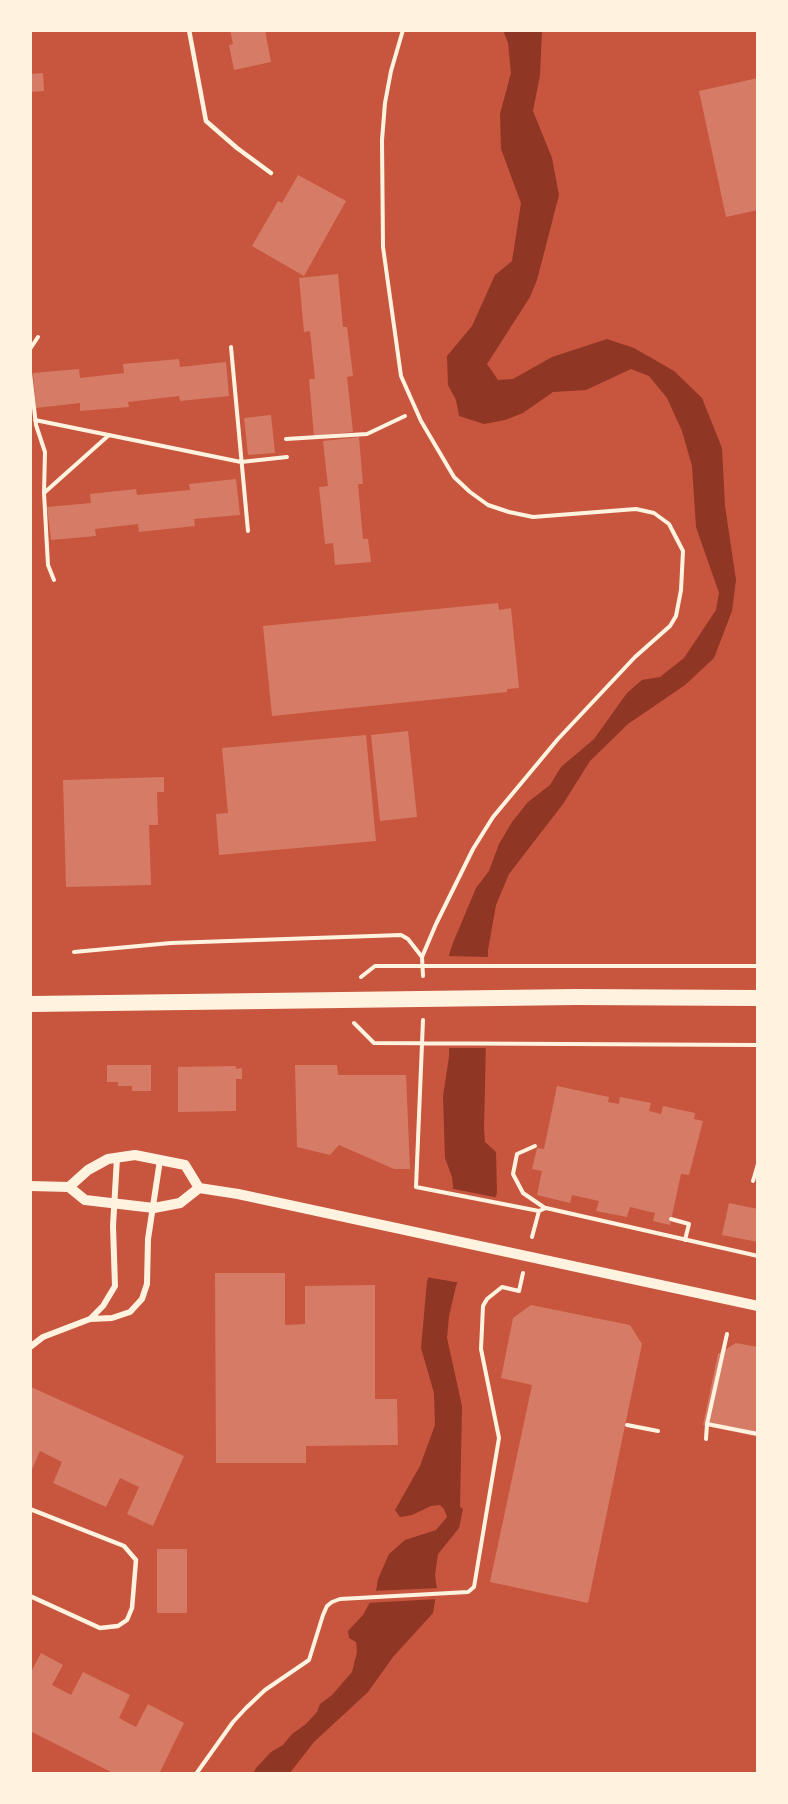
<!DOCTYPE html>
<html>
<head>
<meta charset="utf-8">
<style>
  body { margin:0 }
  #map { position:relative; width:788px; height:1804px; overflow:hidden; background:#c8553d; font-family:"Times New Roman",serif }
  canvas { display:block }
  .frame { position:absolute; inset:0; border:32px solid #fff3e0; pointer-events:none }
</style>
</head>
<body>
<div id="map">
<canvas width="788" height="1804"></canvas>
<div class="frame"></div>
</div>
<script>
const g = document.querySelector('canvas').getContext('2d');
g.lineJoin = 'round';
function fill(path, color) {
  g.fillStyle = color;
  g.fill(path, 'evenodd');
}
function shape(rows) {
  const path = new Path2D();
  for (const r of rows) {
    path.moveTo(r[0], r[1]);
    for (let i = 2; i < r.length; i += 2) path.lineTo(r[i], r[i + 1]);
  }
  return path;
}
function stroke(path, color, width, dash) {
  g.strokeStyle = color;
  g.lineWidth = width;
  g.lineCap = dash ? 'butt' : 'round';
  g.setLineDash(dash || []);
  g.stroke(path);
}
fill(shape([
  [503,30,542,30,540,75,533,111,552,158,559,195,537,280,530,297,487,364,498,380,513,379,552,357,607,339,634,348,674,371,702,398,722,448,725,506,736,580,732,611,714,658,685,685,628,724,590,761,563,804,509,874,496,905,488,950,484,1129,485,1142,496,1152,497,1193,456,1286,449,1316,447,1338,462,1406,460,1507,463,1509,459,1528,438,1554,435,1575,437,1589,433,1613,393,1657,368,1692,314,1742,289,1774,253,1774,256,1768,271,1752,283,1745,292,1734,306,1724,317,1712,320,1704,332,1695,352,1672,357,1652,356,1642,349,1638,348,1631,363,1615,376,1591,378,1579,389,1554,405,1540,436,1530,447,1517,444,1509,440,1505,431,1506,412,1515,400,1517,395,1510,420,1466,435,1425,434,1393,421,1348,427,1282,453,1187,452,1177,445,1158,443,1096,449,1057,449,955,453,943,476,888,489,871,499,844,512,822,528,802,550,785,561,767,594,739,627,693,642,680,660,677,684,658,716,610,719,593,696,527,692,466,682,431,667,398,649,376,631,369,586,390,553,392,523,413,505,420,484,424,459,416,456,400,448,385,447,356,472,326,495,275,512,261,521,203,501,149,500,114,511,73,508,43]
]), '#8f3625');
fill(shape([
  [446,956,491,957,489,1048,446,1048],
  [449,1188,499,1198,461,1283,426,1277],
  [440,1588,438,1599,366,1603,372,1591]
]), '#c8553d');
fill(shape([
  [230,30,265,30,271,62,234,70,229,45,233,44],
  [43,73,44,91,30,92,30,74],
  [758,78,758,210,726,217,699,91],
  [298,175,346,201,304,276,252,246,278,201,282,203],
  [338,274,343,327,347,327,353,376,347,377,353,432,314,436,309,379,315,379,310,331,304,332,299,278],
  [179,359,180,367,226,362,229,396,180,401,179,396,128,402,129,407,80,411,80,403,36,408,33,373,79,369,80,378,124,373,123,364],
  [271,415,275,453,248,455,244,418],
  [359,437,363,484,358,484,363,539,368,539,371,562,335,565,333,543,325,544,319,487,328,486,323,441],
  [236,479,240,515,194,519,195,526,139,532,138,524,95,529,96,536,51,540,47,507,91,503,90,494,136,489,137,495,190,490,189,484],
  [498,603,499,610,511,608,519,688,507,689,507,692,272,716,263,626],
  [408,731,417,817,380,821,371,735],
  [366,735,376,841,219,855,216,814,228,813,222,748],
  [164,777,164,792,157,792,158,825,149,825,151,885,66,887,63,780],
  [107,1065,151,1065,151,1091,132,1091,132,1086,118,1086,118,1082,107,1082],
  [295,1065,337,1065,338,1075,406,1075,410,1169,394,1169,339,1145,330,1155,297,1147],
  [236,1066,236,1069,242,1068,242,1079,236,1079,236,1111,178,1112,178,1067],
  [557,1086,609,1097,608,1102,619,1104,620,1097,651,1103,649,1111,661,1114,663,1106,695,1113,694,1119,703,1121,689,1175,681,1174,670,1225,653,1221,655,1213,630,1207,627,1217,596,1211,599,1201,572,1195,570,1203,537,1195,542,1171,532,1169,537,1148,544,1149],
  [729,1203,758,1209,758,1242,722,1235],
  [215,1273,285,1273,285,1325,305,1324,305,1286,375,1285,375,1399,397,1399,398,1445,306,1446,306,1463,216,1463],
  [531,1305,630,1325,642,1344,588,1603,490,1582,532,1385,501,1378,513,1318],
  [736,1343,758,1347,758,1437,703,1425,718,1354],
  [31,1387,184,1456,153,1526,127,1514,139,1487,120,1478,106,1507,53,1483,62,1462,40,1451,30,1474],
  [157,1549,187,1549,187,1613,157,1613],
  [41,1653,63,1665,52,1685,71,1695,83,1672,130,1695,119,1718,136,1727,148,1704,184,1723,159,1774,115,1774,30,1731,30,1669,32,1670]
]), '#d67c66');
stroke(shape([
  [403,30,391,71,385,103,382,140,383,247,401,376,421,421,454,477,470,492,488,505,509,512,533,517,636,509,654,513,669,524,683,551,681,590,676,616,670,626,635,657,558,739,493,817,473,849,436,924,422,957,423,976],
  [231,347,248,531],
  [30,349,38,337],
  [30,373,36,425,45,452,44,493,48,565,54,580],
  [35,420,241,462,287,457],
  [286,439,367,434,405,416],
  [44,493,109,435],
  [74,952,171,943,401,935,408,939,422,957],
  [361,977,375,966,758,966],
  [423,1020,416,1187,539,1211,532,1237],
  [354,1023,374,1043,758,1045],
  [535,1146,517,1154,513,1174,523,1193,545,1208],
  [753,1181,758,1164],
  [539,1211,546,1208,758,1256],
  [671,1219,689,1224,685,1240],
  [727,1334,707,1424,758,1434],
  [627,1425,658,1431],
  [706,1439,707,1424],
  [196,1774,233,1722,246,1708,265,1690,309,1660,323,1615,327,1606,332,1602,340,1599,468,1592,474,1587,499,1438,481,1349,483,1306,487,1299,502,1287,519,1291,523,1273]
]), '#fff3e0', 4);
stroke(shape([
  [189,30,206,121,237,148,271,173],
  [30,1509,124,1546,136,1560,132,1608,127,1620,118,1626,100,1628,30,1596]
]), '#fff3e0', 4.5);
stroke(shape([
  [90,1319,103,1306,115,1286,113,1226,117,1158],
  [30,1347,43,1337,90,1319,112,1318,130,1312,142,1299,147,1284,148,1239,160,1160]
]), '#fff3e0', 6);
stroke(shape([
  [30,1186,69,1187],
  [199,1188,185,1165,135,1155,108,1159,88,1170,69,1187,85,1200,154,1208,180,1203,199,1188,238,1194,758,1306]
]), '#fff3e0', 10);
stroke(shape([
  [30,1004,576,997,758,998]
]), '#fff3e0', 16);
</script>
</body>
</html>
